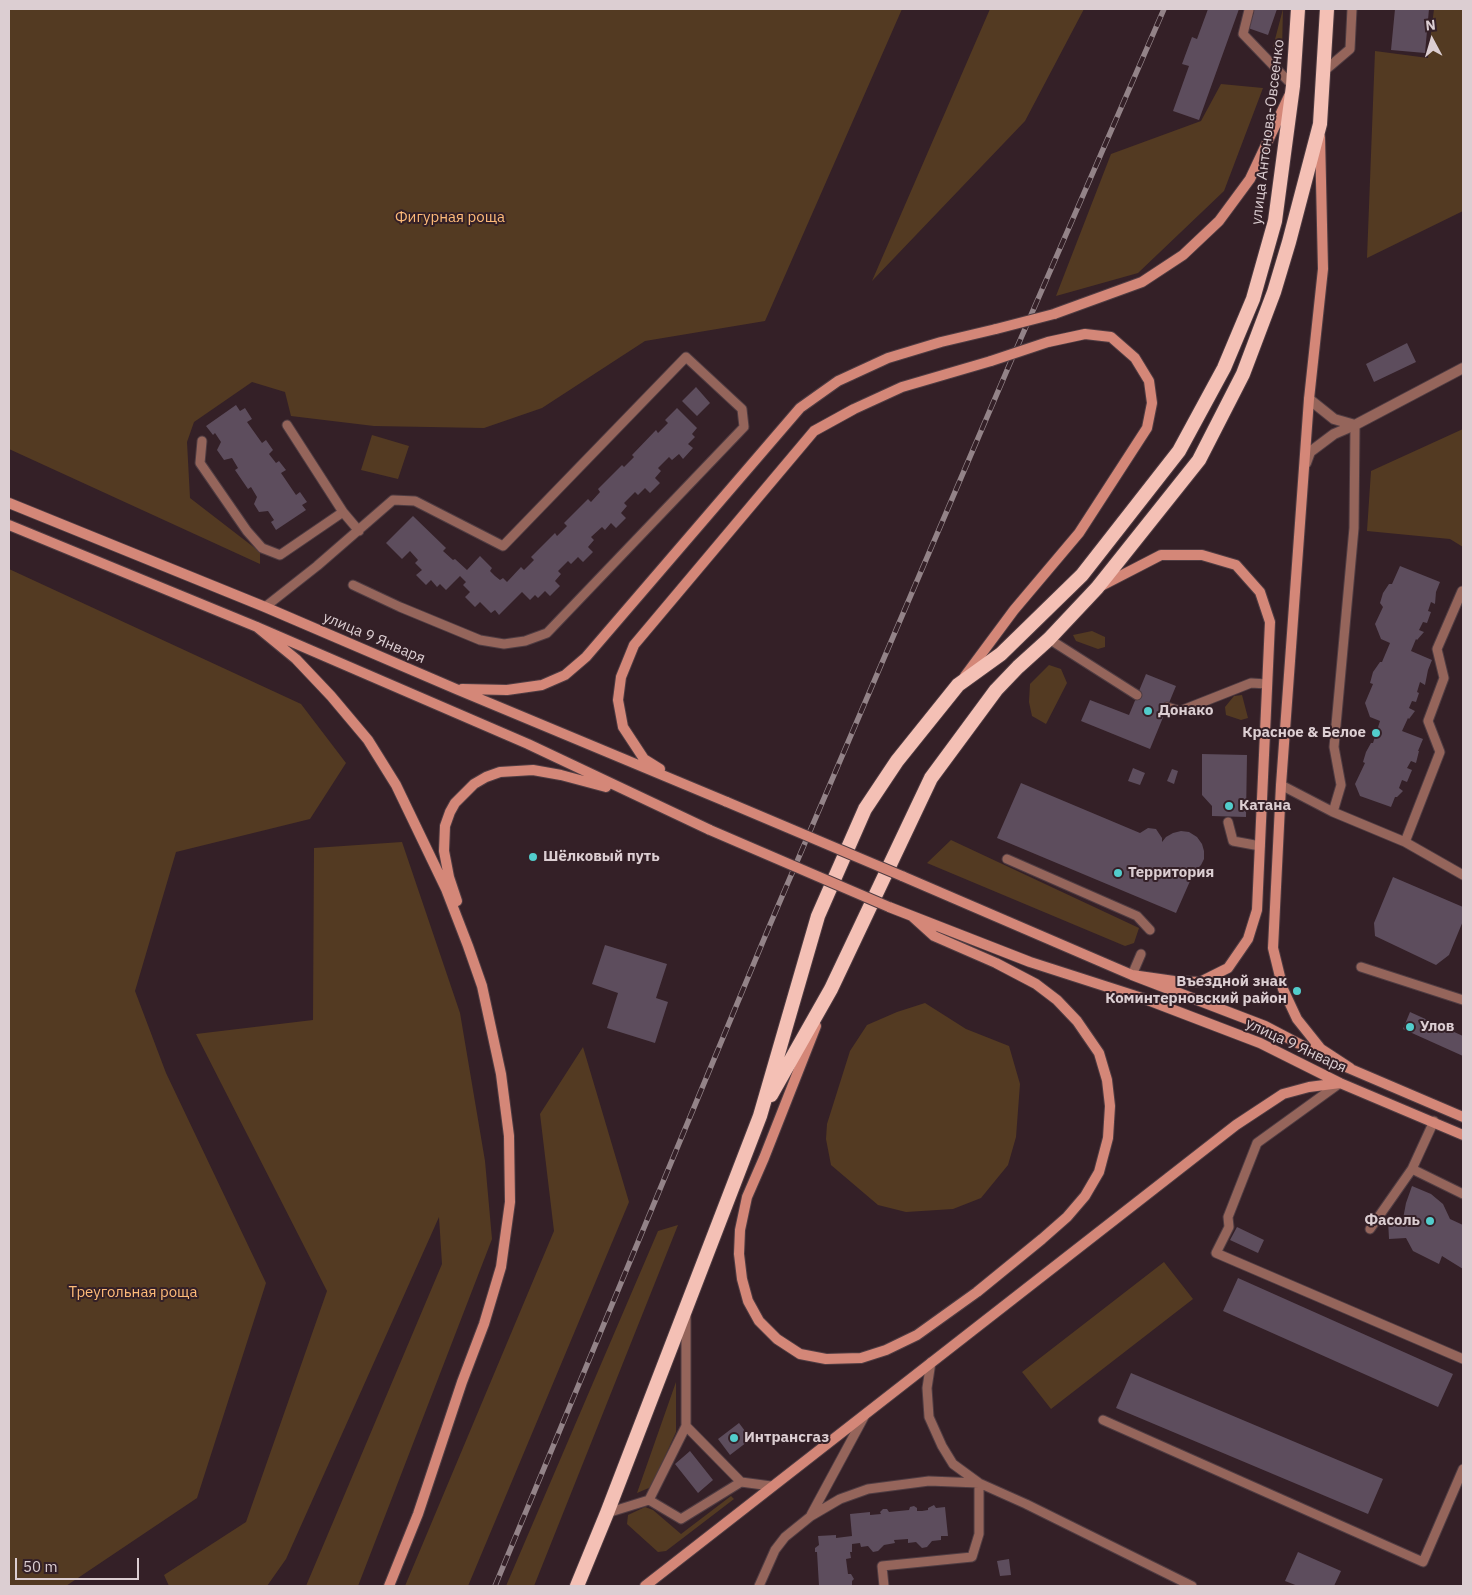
<!DOCTYPE html>
<html>
<head>
<meta charset="utf-8">
<style>
  body { margin:0 }
  #map { position:relative; width:1472px; height:1595px; overflow:hidden; background:#342027; font-family:"IBM Plex Sans",sans-serif }
  canvas { display:block }
  .frame { position:absolute; inset:0; border:10px solid #dcced2; pointer-events:none }
  .north { position:absolute; left:1407px; top:15px; width:50px; height:50px; -webkit-text-stroke:4px #342027; paint-order:stroke; rotate:354deg; font-size:14px; font-weight:700; line-height:20px; text-align:center; color:#dcced2 }
  .north::after { content:''; display:block; margin:auto; width:18px; height:22px; background:#dcced2; clip-path:polygon(50% 0,100% 100%,50% 72%,0 100%) }
  .scale { position:absolute; left:15px; top:1558px; width:124px; height:22px; box-sizing:border-box; border:2px solid #dcced2; border-top:0; padding-left:6px; font-size:15px; line-height:18px; white-space:nowrap; color:#dcced2; -webkit-text-stroke:4px #342027; paint-order:stroke }
</style>
</head>
<body>
<div id="map">
<canvas width="1472" height="1595"></canvas>
<div class="frame"></div>
<div class="north">N</div>
<div class="scale">50 m</div>
</div>
<script>
const g = document.querySelector('canvas').getContext('2d');
g.lineJoin = 'round';
function fill(path, color) {
  g.fillStyle = color;
  g.fill(path, 'evenodd');
}
function shape(rows) {
  const path = new Path2D();
  for (const r of rows) {
    path.moveTo(r[0], r[1]);
    for (let i = 2; i < r.length; i += 2) path.lineTo(r[i], r[i + 1]);
  }
  return path;
}
function stroke(path, color, width, dash) {
  g.strokeStyle = color;
  g.lineWidth = width;
  g.lineCap = dash ? 'butt' : 'round';
  g.setLineDash(dash || []);
  g.stroke(path);
}
function drawText(font, color, halo, rows, align = 'center') {
  g.font = font + ' "IBM Plex Sans",sans-serif';
  g.lineWidth = 4;
  g.setLineDash([]);
  g.textBaseline = 'middle';
  g.strokeStyle = halo;
  g.fillStyle = color;
  for (const [text, x, y, turn = 0] of rows) {
    g.save();
    g.translate(x, y);
    g.rotate((+turn || 0) * Math.PI / 180);
    g.textAlign = isNaN(turn) ? turn : align;
    if (halo) g.strokeText(text, 0, 0);
    g.fillText(text, 0, 0);
    g.restore();
  }
}
fill(shape([
  [9,9,902,9,765,321,645,341,542,408,484,428,374,426,291,416,285,392,252,382,194,422,187,442,190,498,260,552,260,564,9,449],
  [990,9,1084,9,1025,121,872,281],
  [1283,9,1282,50,1277,53,1273,47],
  [1434,9,1463,9,1463,211,1367,258,1375,51,1428,58],
  [1221,84,1263,88,1224,191,1138,273,1056,296,1111,154,1201,121],
  [1463,429,1463,547,1450,539,1367,531,1371,471],
  [372,435,409,446,398,479,361,470],
  [9,569,301,704,346,763,310,819,176,852,135,991,166,1073,266,1283,197,1498,66,1586,9,1586],
  [1092,631,1105,637,1105,647,1098,649,1076,641,1073,635],
  [1049,665,1061,669,1067,683,1046,724,1032,716,1029,702,1030,684],
  [1242,695,1248,718,1241,720,1226,715,1225,707,1234,696],
  [951,840,1139,928,1134,943,1125,946,927,863],
  [402,842,460,1013,485,1161,492,1239,358,1586,306,1586,442,1264,439,1217,286,1559,267,1586,169,1586,164,1575,246,1522,327,1291,196,1034,313,1020,314,848],
  [925,1003,966,1029,1009,1046,1020,1084,1016,1137,1008,1165,981,1198,953,1209,906,1212,878,1205,831,1165,826,1139,827,1124,850,1051,867,1025,897,1012],
  [583,1047,629,1202,468,1586,405,1586,554,1231,540,1114],
  [678,1225,534,1586,506,1586,658,1231],
  [1164,1262,1193,1299,1051,1409,1022,1372],
  [676,1382,676,1432,651,1487,637,1493],
  [731,1496,734,1499,666,1551,658,1552,627,1524,628,1515,645,1507,653,1510,681,1534]
]), '#533a22');
fill(shape([
  [1208,9,1239,9,1199,120,1173,111,1189,66,1182,64,1192,37,1197,39],
  [1245,9,1277,9,1268,35,1248,28,1254,12],
  [1395,9,1429,9,1425,53,1391,50],
  [1407,343,1416,362,1374,382,1366,364],
  [696,387,710,403,697,416,682,401],
  [236,405,240,411,245,408,252,419,247,422,262,443,266,440,273,450,269,454,276,463,279,461,286,470,281,473,296,495,300,492,307,502,302,505,306,510,276,530,271,522,274,520,268,511,259,512,254,504,257,497,251,487,248,489,235,470,238,468,232,458,224,460,217,450,221,442,215,433,213,435,206,426],
  [677,408,697,428,692,434,695,437,688,444,693,448,683,459,679,454,672,460,669,457,658,468,661,471,655,478,660,483,650,493,645,488,638,495,635,492,624,503,627,506,621,513,626,518,616,528,611,523,605,530,602,527,591,537,594,540,588,547,593,552,583,562,578,557,571,564,568,561,558,571,561,574,555,581,560,586,550,596,545,591,538,598,535,595,530,600,522,592,499,615,495,610,491,613,480,602,475,607,465,597,470,592,463,585,466,582,460,576,446,590,440,584,437,587,431,580,426,585,416,575,422,570,415,563,418,560,410,551,402,559,386,543,413,516,446,548,443,551,453,560,455,559,467,570,480,556,492,568,490,571,495,576,500,580,503,578,507,582,521,567,524,570,534,560,531,557,555,533,557,536,567,526,564,523,588,499,591,502,600,492,598,489,622,465,624,467,634,457,632,455,656,430,658,433,668,423,665,420],
  [1400,566,1440,582,1436,592,1435,604,1431,602,1428,611,1431,612,1427,623,1423,622,1419,630,1424,632,1417,640,1416,639,1411,651,1432,660,1428,670,1425,685,1420,682,1417,692,1419,693,1416,702,1412,701,1409,708,1415,711,1409,719,1408,718,1402,731,1423,739,1418,751,1419,751,1416,763,1411,761,1407,768,1412,770,1407,782,1402,780,1399,788,1403,791,1397,797,1395,797,1391,807,1360,796,1355,784,1365,763,1363,762,1366,752,1371,743,1373,743,1380,721,1370,717,1365,703,1373,684,1370,683,1373,672,1380,662,1382,662,1390,643,1381,639,1375,624,1383,607,1380,603,1383,593,1389,584,1392,584],
  [1146,674,1176,686,1150,749,1081,721,1090,700,1129,715],
  [1202,754,1247,755,1246,817,1212,816,1212,806,1202,795],
  [1133,768,1145,773,1140,785,1128,781],
  [1172,769,1178,771,1174,784,1167,781],
  [1021,783,1140,833,1148,828,1156,829,1162,838,1162,842,1166,837,1173,833,1181,831,1189,832,1197,837,1202,844,1204,851,1204,859,1201,865,1194,872,1176,913,997,838],
  [1393,877,1463,907,1463,921,1449,955,1436,965,1375,936,1374,923],
  [605,945,667,964,656,998,668,1002,655,1043,607,1028,618,993,592,984],
  [1410,1012,1463,1036,1463,1056,1403,1029],
  [1412,1186,1431,1194,1443,1204,1450,1219,1463,1225,1463,1269,1442,1256,1439,1264,1413,1251,1406,1238,1389,1239,1388,1220,1403,1219,1406,1203],
  [1237,1227,1264,1240,1258,1253,1230,1240],
  [1238,1278,1453,1374,1438,1407,1223,1311],
  [1131,1373,1383,1479,1368,1514,1116,1408],
  [739,1423,751,1439,730,1455,718,1439],
  [690,1451,713,1480,698,1493,675,1464],
  [934,1505,936,1508,945,1507,948,1536,941,1536,941,1540,932,1541,927,1547,922,1548,916,1542,908,1543,908,1539,894,1540,895,1543,884,1545,878,1551,873,1552,868,1546,861,1547,860,1543,852,1544,852,1552,850,1552,851,1558,846,1559,848,1574,851,1574,854,1579,852,1581,852,1586,819,1586,817,1552,815,1552,815,1548,819,1545,818,1536,836,1535,836,1538,852,1536,850,1514,870,1512,870,1515,881,1514,880,1512,883,1509,887,1509,889,1512,909,1510,910,1507,914,1506,917,1508,917,1511,922,1511,928,1510,928,1508],
  [1298,1552,1341,1571,1334,1586,1298,1586,1285,1581],
  [1009,1559,1011,1575,1000,1576,997,1561]
]), '#5d4d5d');
const service = shape([
  [1249,10,1243,34,1293,86],
  [1323,72,1350,49,1352,9],
  [287,425,343,512,359,531],
  [202,441,200,463,247,531,262,548,280,555,343,512],
  [265,607,317,566,393,500,415,501,503,546,686,357,742,409,744,427,547,633,525,641,504,644,480,640,400,607,353,585],
  [1049,639,1137,695],
  [1167,707,1180,711,1251,683,1267,684],
  [1281,785,1333,812,1405,842,1440,752,1428,721,1444,678,1437,649,1462,591],
  [1333,812,1341,785,1334,747,1354,528,1355,425],
  [1228,822,1233,841,1260,846],
  [1405,842,1463,875],
  [1007,859,1137,916,1150,930],
  [1361,967,1463,1000],
  [1132,975,1141,954],
  [1340,1083,1257,1143,1228,1217,1229,1227,1216,1253,1463,1359],
  [1412,1169,1463,1194],
  [1370,1229,1412,1169,1434,1121],
  [686,1317,686,1426,649,1500,681,1519,741,1482,686,1426],
  [931,1362,927,1388,929,1417,942,1446,953,1464,979,1483,1026,1504,1192,1586],
  [1103,1420,1423,1562,1463,1469],
  [741,1482,771,1486],
  [607,1513,649,1500],
  [811,1515,865,1415],
  [759,1586,775,1550,785,1537,811,1516,840,1499,868,1489,929,1481,979,1483],
  [884,1586,882,1566,972,1557,979,1534,979,1483]
]);
const tertiary = shape([
  [1309,399,1334,419,1355,425],
  [1306,463,1310,452,1334,434,1355,425,1463,368]
]);
const secondary = shape([
  [1320,137,1323,269,1309,399,1281,785,1273,948,1283,989,1297,1019,1321,1049,1350,1068],
  [1054,314,1142,282,1183,255,1219,221,1250,179,1289,96],
  [9,503,265,607,456,689,727,802],
  [9,525,257,627,528,744,710,830],
  [1099,587,1161,555,1202,555,1236,565,1260,592,1270,622,1257,910,1248,939,1228,968,1200,982,1174,981,1132,975],
  [257,627,296,659,331,696,368,740,396,785,446,889,468,946,482,986,501,1074,509,1136,510,1202,501,1267,484,1324,462,1382,418,1514,389,1586],
  [965,676,1014,610,1079,533,1147,428,1152,403,1149,381,1135,358,1111,337,1085,334,1048,342],
  [462,689,507,690,542,685,565,675,586,657,800,408,838,381,888,358,941,342,996,329],
  [660,769,644,759,623,727,618,700,621,677,634,645,814,431,854,409,902,387,991,361],
  [902,876,1132,975,1265,1026,1328,1059],
  [457,901,449,877,444,851,445,826,450,812,455,803,474,784,486,777,500,772,533,770,561,775,606,787],
  [889,907,1030,962,1145,999,1260,1043,1340,1083,1463,1135],
  [816,1026,764,1158,747,1197,740,1230,739,1254,742,1279,748,1301,759,1321,777,1339,800,1354,826,1359,861,1358,886,1350,917,1335,977,1292,1042,1239,1067,1217,1085,1196,1099,1172,1108,1138,1110,1106,1107,1080,1099,1053,1077,1021,1057,1000,1036,984,996,963,934,936,913,917],
  [1346,1067,1463,1117],
  [645,1586,1236,1125,1283,1094,1309,1087,1340,1083]
]);
const trunk = shape([
  [771,1095,831,989,931,778,996,690,1018,667,1049,639,1097,588,1199,460,1243,374,1274,292,1289,242,1320,124,1327,9],
  [577,1586,607,1513,760,1116,818,916,865,809,897,761,958,685,1001,654,1082,575,1179,451,1224,368,1253,299,1275,221,1293,86,1298,9]
]);
stroke(service, '#4f3c42', 11);
stroke(tertiary, '#4f3c42', 12);
stroke(secondary, '#4f3c42', 12);
stroke(trunk, '#4f3c42', 16);
stroke(service, '#95655b', 9);
stroke(tertiary, '#95655b', 10);
stroke(secondary, '#d48778', 10);
stroke(trunk, '#f4c0b5', 14);
const rail = shape([
  [495,1586,769,927,1008,368,1164,9]
]);
stroke(rail, '#938388', 5.5);
stroke(rail, '#342027', 4, [11]);
const secondaryBridge = shape([
  [996,329,1054,314],
  [991,361,1048,342],
  [727,802,902,876],
  [710,830,889,907]
]);
stroke(secondaryBridge, '#4f3c42', 12, []);
stroke(secondaryBridge, '#d48778', 10);
for (const [x, y, r, color] of [
  [1148,711,5,"#52cdcc"],
  [1376,733,5,"#52cdcc"],
  [1229,806,5,"#52cdcc"],
  [533,857,5,"#52cdcc"],
  [1118,873,5,"#52cdcc"],
  [1297,991,5,"#52cdcc"],
  [1410,1027,5,"#52cdcc"],
  [1430,1221,5,"#52cdcc"],
  [734,1438,5,"#52cdcc"]
]) {
  const dot = new Path2D();
  dot.arc(x, y, r, 0, 2 * Math.PI);
  g.fillStyle = color;
  g.fill(dot);
  stroke(dot, '#342027', 2);
}
drawText('15px', '#dcced2', '#342027', [
  ["улица Антонова-Овсеенко",1268,132,-83],
  ["улица 9 Января",374,638,23],
  ["улица 9 Января",1296,1046,25]
]);
drawText('15px', '#febb79', '#342027', [
  ["Фигурная роща",450,218],
  ["Треугольная роща",133,1293]
]);
drawText('bold 15px', '#dcced2', '#342027', [
  ["Донако",1158,711],
  ["Красное & Белое",1366,733,"right"],
  ["Катана",1239,806],
  ["Шёлковый путь",543,857],
  ["Территория",1128,873],
  ["Въездной знак",1287,982,"right"],
  ["Коминтерновский район",1287,999,"right"],
  ["Улов",1420,1027],
  ["Фасоль",1420,1221,"right"],
  ["Интрансгаз",744,1438]
], 'left');
</script>
</body>
</html>
